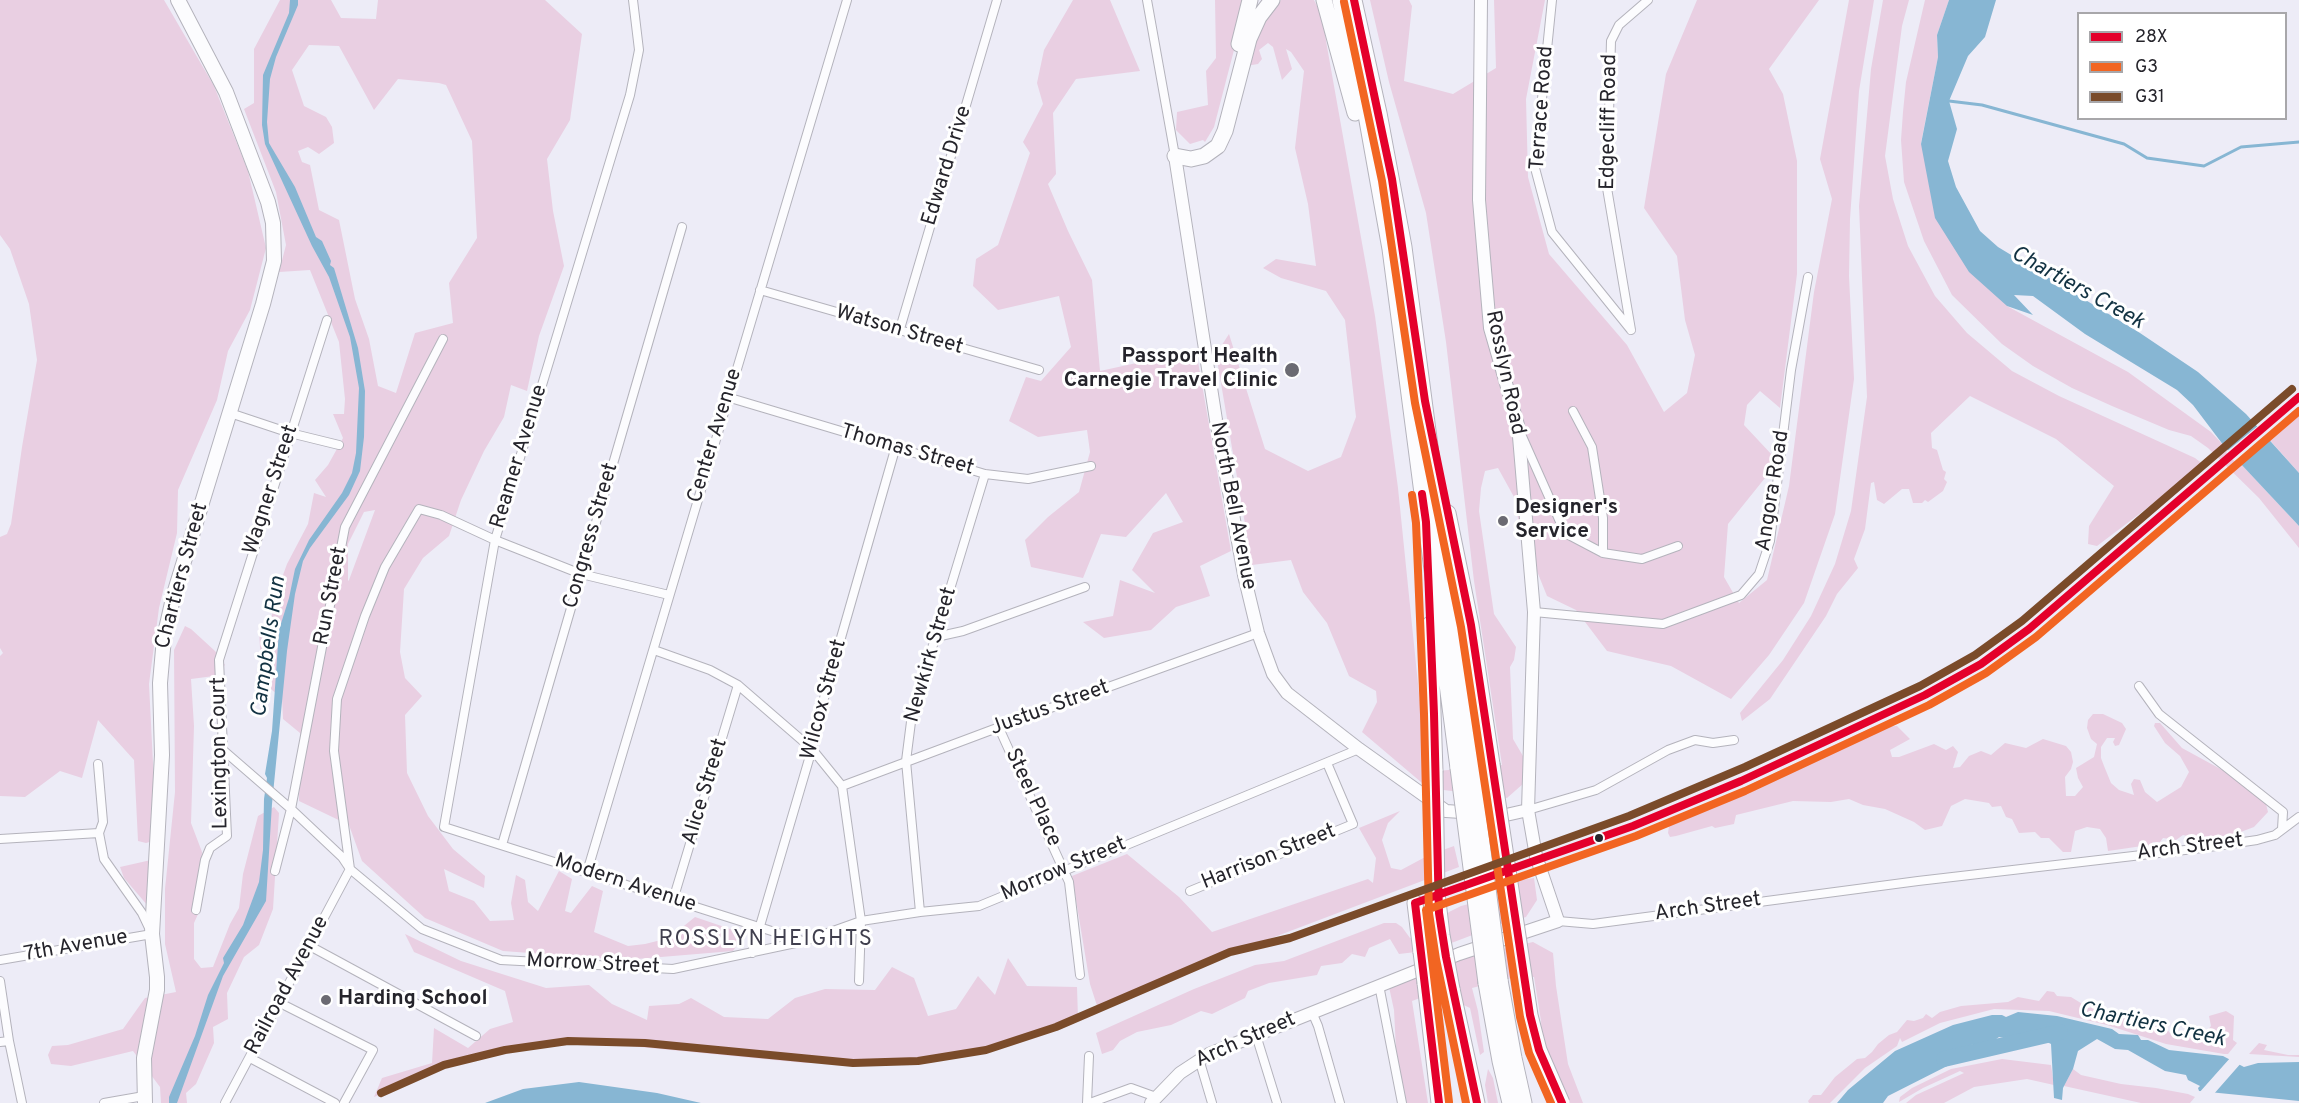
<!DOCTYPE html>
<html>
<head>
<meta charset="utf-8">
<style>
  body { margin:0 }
  #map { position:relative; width:2299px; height:1103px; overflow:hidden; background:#edecf7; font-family:Overpass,sans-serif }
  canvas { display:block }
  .legend { position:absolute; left:2077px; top:12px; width:210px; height:108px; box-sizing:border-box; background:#fff; border:2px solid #a8a7aa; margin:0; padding:8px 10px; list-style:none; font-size:18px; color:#25242b }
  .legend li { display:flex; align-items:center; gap:12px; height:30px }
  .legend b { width:30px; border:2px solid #a8a7aa }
</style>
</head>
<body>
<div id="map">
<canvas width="2299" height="1103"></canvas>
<ul class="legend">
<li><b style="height:8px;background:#e4002b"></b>28X</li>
<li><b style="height:8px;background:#f26522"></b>G3</li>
<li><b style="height:8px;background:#7a4b2a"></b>G31</li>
</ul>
</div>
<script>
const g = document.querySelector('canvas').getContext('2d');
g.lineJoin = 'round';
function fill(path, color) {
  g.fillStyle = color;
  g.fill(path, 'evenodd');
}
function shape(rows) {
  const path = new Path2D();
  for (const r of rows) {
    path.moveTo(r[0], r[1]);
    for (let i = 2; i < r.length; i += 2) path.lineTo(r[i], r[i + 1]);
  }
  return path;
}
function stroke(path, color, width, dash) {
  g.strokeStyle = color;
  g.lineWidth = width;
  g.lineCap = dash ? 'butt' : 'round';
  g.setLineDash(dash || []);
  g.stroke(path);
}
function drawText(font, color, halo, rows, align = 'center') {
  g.font = font + ' Overpass,sans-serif';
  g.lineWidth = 6;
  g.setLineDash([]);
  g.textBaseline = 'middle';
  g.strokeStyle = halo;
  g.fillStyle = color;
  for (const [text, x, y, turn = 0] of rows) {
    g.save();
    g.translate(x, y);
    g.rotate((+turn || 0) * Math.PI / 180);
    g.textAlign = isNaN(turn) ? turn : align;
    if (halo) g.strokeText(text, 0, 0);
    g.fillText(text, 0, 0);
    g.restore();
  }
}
fill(shape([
  [0,0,164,0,214,86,248,171,266,248,250,310,228,351,217,400,178,490,177,533,159,608,149,684,153,763,153,841,146,843,138,841,134,760,98,720,82,778,60,771,25,797,0,796,0,656,3,653,0,648,0,537,7,534,11,524,22,447,37,360,29,304,10,249,0,235],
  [280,0,331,0,341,18,376,19,378,0,545,0,582,34,570,120,547,159,553,211,564,266,539,336,527,391,511,385,504,417,484,451,461,500,449,536,423,558,404,589,400,652,405,678,422,696,405,715,407,773,428,816,453,849,485,876,484,888,444,869,449,891,474,901,490,921,514,920,511,903,516,875,525,880,528,902,538,911,559,871,572,879,565,911,571,913,592,886,603,891,594,932,628,946,645,944,669,938,695,917,745,934,733,951,625,960,503,951,425,918,362,861,349,825,299,801,300,733,283,719,282,698,262,682,259,630,271,620,275,597,287,564,308,524,314,493,326,497,315,480,328,465,343,438,333,414,344,414,345,399,339,342,310,270,279,272,286,245,276,192,244,109,254,103,254,49],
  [309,45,339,46,374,110,398,79,439,83,446,85,472,141,477,238,449,283,453,323,415,333,396,393,378,386,369,339,355,299,339,220,319,210,310,165,302,162,298,151,308,147,319,154,334,143,332,127,326,117,304,106,292,70],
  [375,510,349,580,348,581,348,544,364,512],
  [1073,0,1110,0,1140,71,1076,79,1053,113,1056,174,1048,184,1068,231,1092,280,1100,371,1196,350,1231,551,1200,566,1210,596,1176,607,1151,630,1104,638,1083,622,1113,616,1120,580,1155,593,1132,570,1153,533,1183,522,1166,493,1126,537,1101,534,1083,578,1031,567,1025,540,1048,517,1079,492,1090,452,1087,430,1038,437,1009,421,1026,377,1041,381,1071,347,1059,296,998,310,973,286,976,259,998,245,1030,153,1023,142,1043,104,1037,83,1044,50],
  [1215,0,1247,0,1214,127,1205,142,1203,140,1190,144,1176,130,1177,112,1208,105,1206,71,1216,58],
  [1281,0,1314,0,1324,20,1326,41,1375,316,1398,488,1427,772,1502,765,1474,581,1446,342,1426,213,1389,82,1370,0,1409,0,1412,6,1404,81,1453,94,1496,68,1494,0,1545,0,1526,99,1528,177,1549,254,1627,345,1664,412,1687,393,1695,355,1685,320,1677,256,1644,208,1666,74,1697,0,1819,0,1769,69,1783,94,1797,161,1797,274,1780,408,1760,391,1747,405,1744,425,1773,456,1769,473,1728,524,1724,577,1739,603,1767,580,1789,486,1814,292,1832,199,1820,159,1849,0,1874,0,1859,91,1850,219,1849,276,1854,379,1835,514,1804,603,1769,655,1731,699,1671,666,1607,651,1576,610,1547,596,1520,529,1514,497,1498,468,1485,471,1481,488,1479,511,1494,614,1516,647,1514,660,1510,667,1513,739,1523,756,1524,783,1507,798,1428,788,1362,732,1377,702,1376,691,1349,676,1327,623,1303,592,1291,560,1252,565,1216,354,1229,334,1265,449,1308,471,1341,457,1356,417,1345,320,1326,291,1281,278,1263,268,1276,259,1316,266,1308,204,1295,148,1304,71,1291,52,1286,49,1292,69,1282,80,1273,47,1268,43,1259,50,1262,59,1258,64,1246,66,1263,16],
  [1883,0,1909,0,1902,26,1885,156,1893,199,1908,246,1935,296,1967,333,2012,371,2059,396,2195,458,2204,465,2097,546,2088,544,2089,526,2114,486,2056,439,1970,396,1931,433,1932,448,1937,450,1943,470,1946,472,1944,479,1947,482,1943,491,1928,502,1925,500,1922,503,1913,503,1909,489,1902,489,1884,504,1877,500,1874,482,1871,483,1865,529,1854,559,1858,568,1837,594,1826,616,1770,699,1742,721,1740,713,1783,660,1811,616,1835,564,1851,511,1867,397,1859,206,1871,69],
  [1925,0,1949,0,1937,35,1938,57,1921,143,2007,306,2128,372,2211,432,2299,526,2299,548,2259,498,2208,448,2191,436,2169,430,2112,406,2072,388,2033,366,2002,344,1952,295,1924,241,1904,182,1901,140,1903,112,1906,82],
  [2299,412,2299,473,2268,438],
  [185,626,191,629,215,651,225,665,214,676,191,679,194,726,191,823,202,852,199,912,194,923,194,959,201,968,213,967,230,924,239,908,243,874,258,816,274,807,279,813,273,909,259,945,244,957,227,993,228,1019,213,1027,214,1043,196,1084,186,1093,187,1103,161,1103,160,1087,133,1051,71,1066,51,1064,48,1055,52,1046,68,1045,123,1029,145,998,176,992,165,944,165,889,175,792,174,650],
  [2093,714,2103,714,2122,723,2126,729,2119,745,2115,746,2113,742,2115,738,2107,738,2101,747,2101,758,2104,766,2111,783,2119,790,2134,795,2131,784,2134,779,2140,780,2145,792,2157,802,2181,787,2189,772,2180,756,2165,743,2154,726,2155,723,2160,723,2182,748,2226,772,2266,804,2268,812,2254,827,2238,833,2205,840,2183,835,2176,840,2163,838,2160,842,2153,842,2149,845,2108,851,2106,838,2100,829,2087,827,2075,831,2071,852,2063,852,2049,838,2041,838,2035,832,2019,833,2012,819,2006,817,2001,806,1992,807,1989,803,1965,799,1951,806,1942,826,1925,830,1914,822,1885,809,1863,805,1849,799,1831,802,1793,801,1736,815,1734,824,1715,828,1712,826,1676,836,1670,837,1668,833,1669,826,1675,820,1711,805,1723,796,1739,798,1747,786,1873,727,1897,726,1910,739,1890,750,1892,757,1899,757,1934,744,1946,750,1953,746,1958,752,1953,768,1960,767,1969,756,1981,751,1991,755,2005,743,2026,748,2043,739,2066,746,2071,752,2073,762,2071,769,2065,777,2066,796,2075,796,2083,787,2078,778,2076,768,2094,757,2097,744,2091,739,2087,728,2088,720],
  [1400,811,1388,823,1382,840,1391,868,1401,870,1429,855,1454,846,1459,867,1219,958,1099,1012,1090,984,1072,876,1127,854,1179,897,1212,932,1368,879,1373,883,1376,858,1359,828],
  [151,860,148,906,124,878,120,867],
  [1534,878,1537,900,1526,917,1504,923,1433,950,1399,954,1390,939,1369,948,1365,957,1352,954,1342,963,1321,966,1317,975,1269,983,1248,991,1245,998,1212,1014,1201,1011,1171,1025,1137,1032,1120,1041,1113,1050,1102,1054,1096,1033,1194,989,1255,965,1284,961,1384,923,1396,923,1402,927,1410,938,1427,932,1449,912,1461,906,1504,895,1521,880],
  [405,934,461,961,546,988,589,985,612,1004,647,1020,649,1006,679,1004,691,998,724,1017,768,1019,795,998,825,989,875,990,892,967,914,978,928,1016,956,1009,978,976,995,995,1008,958,1027,986,1077,987,1078,1018,1008,1045,911,1063,805,1063,577,1041,473,1057,374,1097,382,1078,432,1063,434,1028,468,1048,490,1029,513,1022,505,991,414,952],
  [1533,942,1553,953,1556,986,1568,1064,1583,1103,1546,1103,1541,1021,1534,977,1515,977,1472,988,1478,1011,1484,1052,1480,1055,1470,1008,1436,992,1412,1001,1428,1103,1405,1103,1396,1049,1394,1010,1389,987,1467,957],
  [2047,991,2054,992,2057,996,2071,997,2089,1008,2100,1005,2105,1009,2104,1016,2120,1019,2122,1016,2133,1015,2133,1020,2139,1024,2166,1028,2170,1033,2186,1032,2195,1036,2206,1032,2211,1026,2209,1016,2226,1011,2234,1016,2233,1040,2237,1043,2228,1054,2224,1054,2166,1044,2107,1025,2049,1011,1994,1009,1940,1023,1902,1042,1900,1038,1897,1046,1865,1068,1830,1103,1809,1103,1808,1101,1813,1095,1821,1095,1835,1077,1857,1059,1865,1058,1872,1052,1878,1044,1889,1035,1897,1032,1907,1020,1914,1021,1923,1018,1926,1014,1932,1018,1940,1012,1961,1006,2008,1002,2018,997,2039,1001],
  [2259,1043,2267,1045,2264,1050,2288,1055,2299,1055,2299,1057,2249,1054],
  [2002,1059,2051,1065,2054,1085,2027,1079,1974,1087,1944,1103,1906,1103,1916,1095,1964,1073,1960,1071,1923,1088,1899,1102,1900,1097,1912,1088,1951,1069],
  [1488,1069,1493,1078,1498,1103,1488,1103,1485,1085],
  [2073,1069,2081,1075,2121,1084,2156,1088,2188,1094,2195,1097,2190,1103,2141,1103,2064,1086]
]), '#e9cfe2');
fill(shape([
  [290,0,298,0,298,5,276,57,270,79,267,122,269,143,295,187,316,237,322,241,331,261,330,265,334,268,358,348,365,391,364,437,360,471,349,495,310,548,303,561,295,594,287,651,272,804,266,901,223,976,177,1103,169,1103,169,1097,195,1036,208,995,224,963,223,958,243,925,259,882,263,850,264,799,267,778,265,774,272,731,279,630,289,598,295,569,309,540,342,493,352,473,356,453,359,388,350,337,329,277,312,246,265,144,262,125,263,75,289,13],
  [1949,0,1996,0,1985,37,1968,56,1949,101,1957,129,1948,161,1956,187,1980,231,1998,247,2140,333,2198,372,2246,414,2299,473,2299,526,2224,446,2193,405,2177,390,2085,334,2033,296,2014,295,2033,315,2007,306,1969,272,1935,218,1921,144,1938,57,1937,35],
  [2018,1012,2057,1016,2112,1029,2119,1034,2138,1035,2141,1040,2148,1040,2169,1050,2223,1056,2244,1067,2258,1063,2299,1062,2299,1101,2199,1091,2198,1088,2200,1086,2188,1080,2186,1075,2165,1071,2128,1050,2115,1049,2097,1039,2078,1051,2073,1069,2063,1088,2062,1100,2054,1098,2051,1044,2033,1035,2015,1039,1999,1037,1991,1043,1971,1045,1965,1057,1888,1096,1883,1103,1837,1103,1848,1090,1895,1051,1953,1025,1992,1015,2002,1015,2006,1017],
  [579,1082,657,1093,701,1103,485,1103,523,1089]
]), '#87b6d3');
fill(shape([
  [2259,425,2268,434,2235,462,2226,452],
  [2231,1057,2242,1062,2213,1095,2198,1094]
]), '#edecf7');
stroke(shape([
  [1949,101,1982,105,2124,144,2147,158,2204,166,2241,147,2299,142]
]), '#87b6d3', 3);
stroke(shape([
  [1944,1059,2060,1032]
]), '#87b6d3', 16);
const street = shape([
  [633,0,639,50,630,95,495,540,444,827,803,941],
  [1147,0,1175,156],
  [1552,0,1535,168,1552,232,1631,330],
  [760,290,1039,370],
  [1631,330,1607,188,1611,41,1619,25,1648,0],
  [899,332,997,0],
  [727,397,985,474,1028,479,1091,466],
  [1573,411,1592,447,1603,518,1603,553],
  [230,413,290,433,339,445],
  [1521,434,1565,533,1603,553,1642,559,1678,546],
  [1534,612,1663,624,1741,595,1759,574,1770,541,1791,370,1808,277],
  [936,637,963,631,1085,587],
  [654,650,710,670,738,685,812,749,842,786,861,921,859,981],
  [2139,686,2159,714,2283,812,2282,829],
  [999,728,1069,882,1080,975],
  [223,750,291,809,342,857,350,869,422,929,501,960,673,969,805,941,861,921,920,912,979,906,1359,749],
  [842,786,1053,707,1258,633],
  [1528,810,1596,790,1668,750,1695,740,1713,743,1734,740],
  [0,839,99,833],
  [502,845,682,227],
  [275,871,291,809,345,527,443,339],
  [587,872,847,0],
  [1190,891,1353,824,1327,763],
  [673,900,738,685],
  [196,910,205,860,210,848,227,836,219,660,327,320],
  [920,912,906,761,912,714,985,474],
  [1558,921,1593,924,1608,922,1918,881,2202,848,2257,840,2275,835,2299,817],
  [308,945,476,1036],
  [752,953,812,749,826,690,896,446],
  [0,960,152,934,142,913,104,859,99,833,103,822,98,764],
  [0,981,9,1041,22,1103],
  [1379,985,1402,1103],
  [278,1002,373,1050,344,1103],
  [1312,1012,1318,1026,1340,1103],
  [1256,1035,1277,1103],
  [0,1042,9,1041],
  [250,1058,335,1103],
  [1199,1059,1212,1103],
  [104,1103,144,1096],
  [225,1103,350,869,334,751,337,699,365,616,385,567,419,509,441,515,495,540,581,574,669,595],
  [1087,1103,1089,1056],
  [1090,1103,1131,1088,1156,1097]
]);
const secondary = shape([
  [1175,156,1216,420,1244,575,1258,633,1273,674,1287,693,1359,749,1446,811,1506,815,1528,810],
  [1151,1103,1180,1073,1209,1054,1459,954,1558,921,1536,856,1528,810,1534,612,1518,425,1490,328,1479,200,1481,0]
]);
const primary = shape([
  [145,1103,144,1058,157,990,157,977,152,934,162,755,160,683,164,638,174,594,263,304,274,261,273,223,268,202,226,92,178,0]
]);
const highway = shape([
  [1324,0,1355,113],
  [1340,0,1366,115,1390,249,1458,768],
  [1354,0,1379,113,1404,247,1472,767],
  [1239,44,1250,0],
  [1175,156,1191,159,1204,156,1218,146,1225,131,1249,39,1259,17,1272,0],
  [1448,513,1471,625,1492,764],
  [1430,624,1435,771],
  [1415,903,1421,952],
  [1500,980,1514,1058,1524,1103],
  [1425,983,1439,1103],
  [1486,983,1500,1061,1510,1103],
  [1452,989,1477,1103]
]);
stroke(street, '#b4b3bc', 10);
stroke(secondary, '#b4b3bc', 14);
stroke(primary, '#b4b3bc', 16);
stroke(highway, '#b4b3bc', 17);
stroke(street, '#fcfcfe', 8);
stroke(secondary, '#fcfcfe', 12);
stroke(primary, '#fcfcfe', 14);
stroke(highway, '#fcfcfe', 15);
const highwayBridge = shape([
  [1492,764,1530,1015,1539,1050,1562,1103],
  [1472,767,1500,980],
  [1458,768,1486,983],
  [1435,771,1437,893,1442,935,1452,989],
  [1421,952,1425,983]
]);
stroke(highwayBridge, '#b4b3bc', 17, []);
stroke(highwayBridge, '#fcfcfe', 15);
stroke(shape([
  [1354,0,1392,179,1425,401,1471,625,1530,1015,1539,1050,1562,1103],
  [1422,494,1426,522,1434,714,1439,913,1446,957,1477,1103],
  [1439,1103,1415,903,1633,826,1741,781,1925,695,1981,664,2029,629,2299,397]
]), '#e4002b', 8);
stroke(shape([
  [1344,2,1382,181,1415,403,1461,627,1520,1017,1529,1053,1551,1103],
  [1412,495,1416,523,1424,714,1429,913,1436,959,1466,1103],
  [1449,1102,1426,910,1636,836,1745,791,1929,705,1986,673,2036,637,2299,411]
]), '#f26522', 8);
stroke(shape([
  [381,1093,444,1065,505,1050,568,1041,645,1043,853,1063,918,1061,986,1050,1056,1027,1230,952,1290,938,1629,816,1745,767,1920,686,1975,655,2022,621,2292,389]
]), '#7a4b2a', 8);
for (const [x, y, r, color] of [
  [1292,370,8,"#6b6a72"],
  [1503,521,6,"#6b6a72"],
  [1599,838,5,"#25242b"],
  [326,1000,6,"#6b6a72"]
]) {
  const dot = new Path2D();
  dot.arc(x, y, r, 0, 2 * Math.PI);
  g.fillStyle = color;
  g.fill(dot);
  stroke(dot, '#fff', 2);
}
drawText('21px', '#25242b', '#fff', [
  ["Terrace Road",1543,108,-86],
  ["Edgecliff Road",1610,122,-89],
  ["Edward Drive",948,166,-73],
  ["Watson Street",899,331,16],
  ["Rosslyn Road",1504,373,78],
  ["Center Avenue",716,436,-73],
  ["Thomas Street",907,451,16],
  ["Reamer Avenue",520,457,-73],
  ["Wagner Street",272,490,-72],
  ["Angora Road",1774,491,-81],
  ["North Bell Avenue",1232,506,79],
  ["Congress Street",592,536,-74],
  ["Chartiers Street",183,576,-75],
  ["Run Street",332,596,-79],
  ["Newkirk Street",932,655,-74],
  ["Wilcox Street",825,700,-75],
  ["Justus Street",1050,709,-20],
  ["Lexington Court",221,753,-91],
  ["Alice Street",706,792,-73],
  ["Steel Place",1032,798,65],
  ["Arch Street",2190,848,-7],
  ["Harrison Street",1269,858,-22],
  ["Morrow Street",1064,870,-23],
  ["Modern Avenue",625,884,18],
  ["Arch Street",1708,908,-8],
  ["7th Avenue",76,947,-10],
  ["Morrow Street",593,965,3],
  ["Railroad Avenue",288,986,-62],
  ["Arch Street",1246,1041,-24]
]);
drawText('bold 21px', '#25242b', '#fff', [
  ["Passport Health",1278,358,"right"],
  ["Carnegie Travel Clinic",1278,382,"right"],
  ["Designer's",1515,509],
  ["Service",1515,533],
  ["Harding School",338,1000]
], 'left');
drawText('italic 22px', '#123242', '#fff', [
  ["Chartiers Creek",2077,289,29],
  ["Campbells Run",270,647,-82],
  ["Chartiers Creek",2152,1026,12]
]);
g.letterSpacing = '1.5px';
drawText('22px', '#403f4e', '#fff', [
  ["ROSSLYN HEIGHTS",766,941]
]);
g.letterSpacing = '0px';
</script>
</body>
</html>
